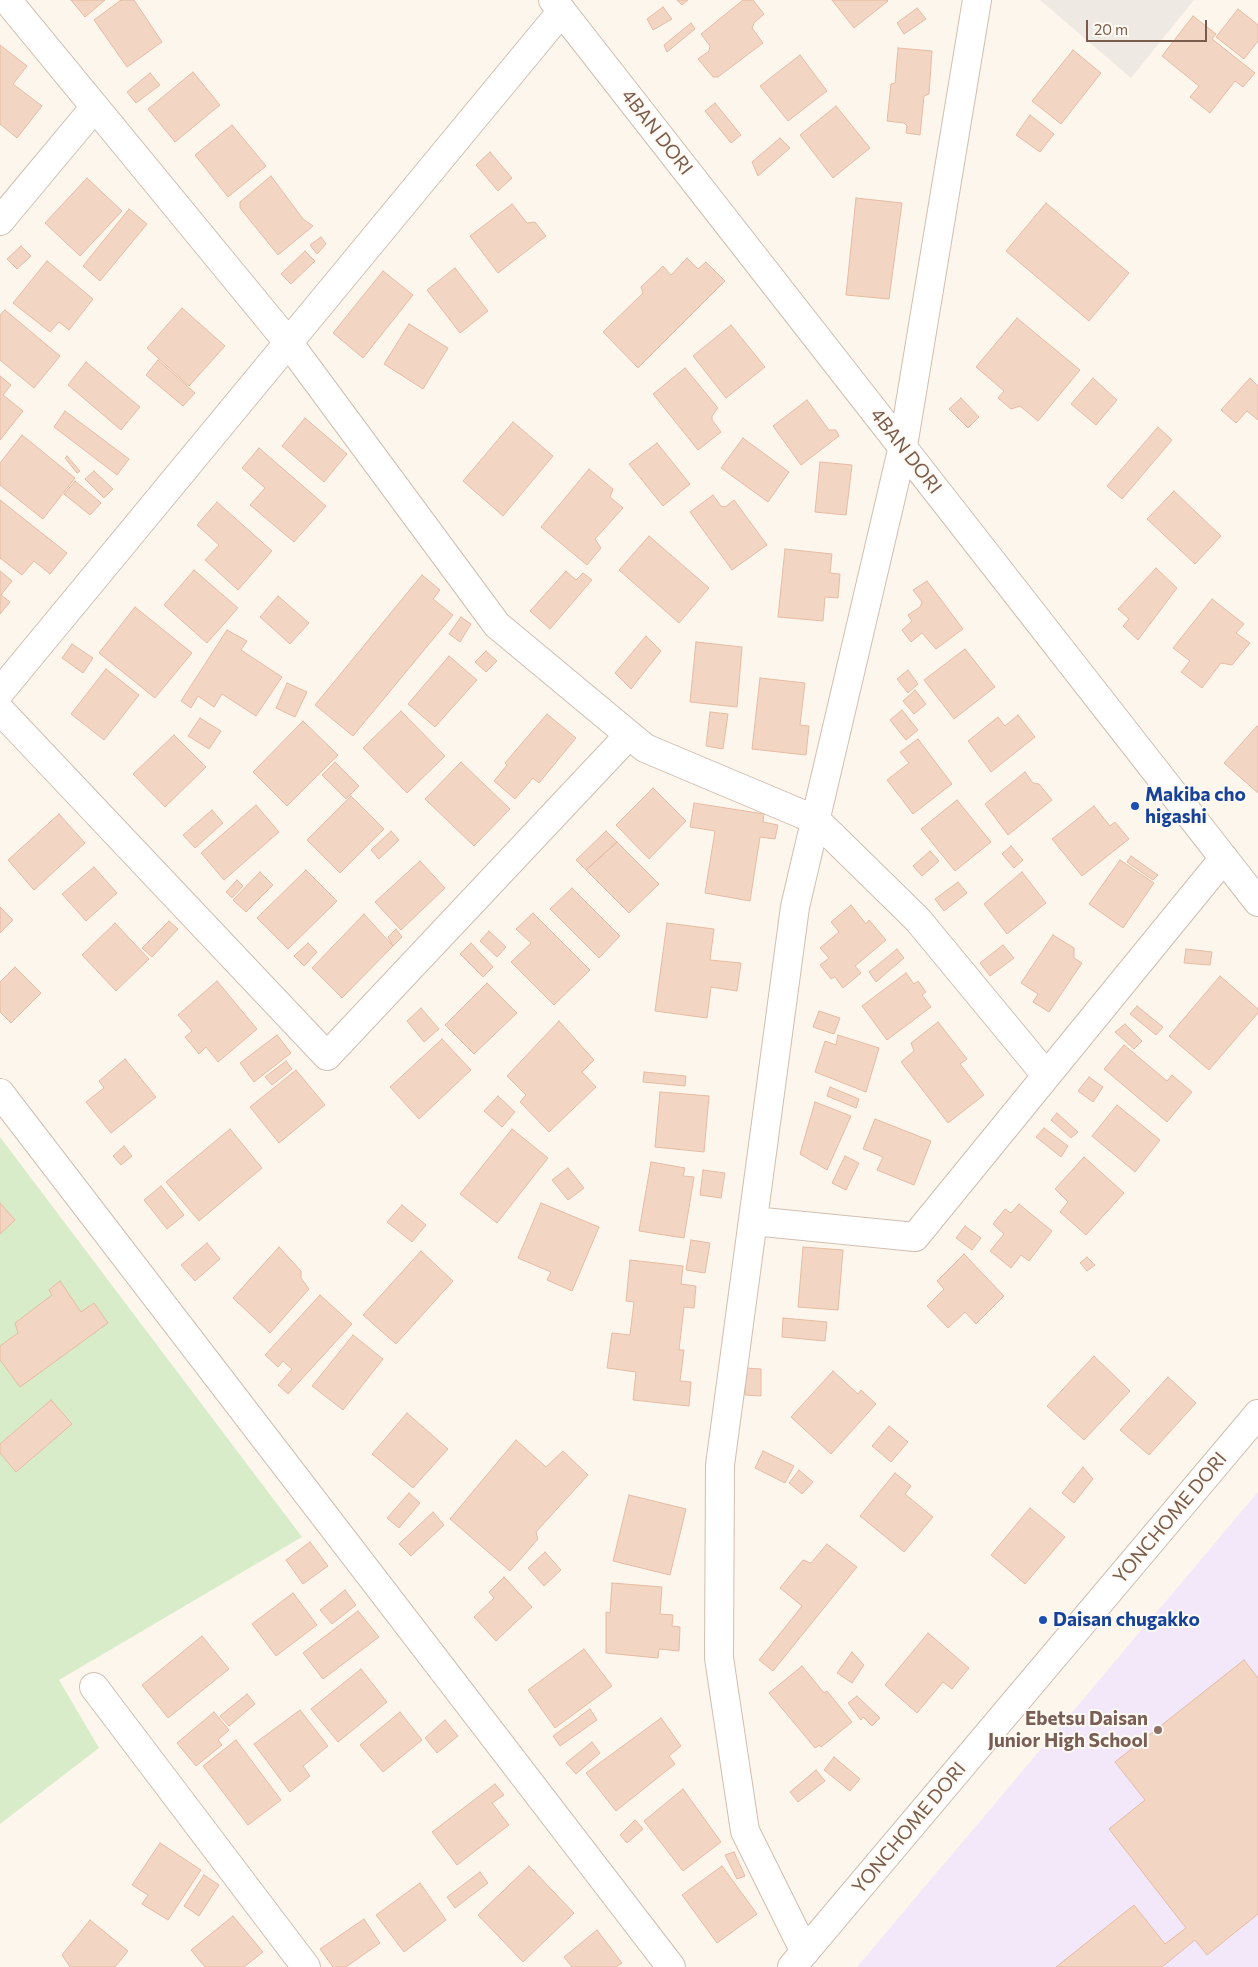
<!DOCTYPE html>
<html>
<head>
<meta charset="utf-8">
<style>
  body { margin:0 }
  #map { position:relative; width:1258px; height:1967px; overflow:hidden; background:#fdf6ec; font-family:Commissioner,sans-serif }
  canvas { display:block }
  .scale { position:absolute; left:1086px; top:20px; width:121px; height:22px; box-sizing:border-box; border:2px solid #7a5c4d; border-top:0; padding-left:6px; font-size:15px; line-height:18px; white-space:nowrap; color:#7a5c4d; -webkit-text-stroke:4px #fffaf3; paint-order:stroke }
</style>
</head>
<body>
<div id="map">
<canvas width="1258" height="1967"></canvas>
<div class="scale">20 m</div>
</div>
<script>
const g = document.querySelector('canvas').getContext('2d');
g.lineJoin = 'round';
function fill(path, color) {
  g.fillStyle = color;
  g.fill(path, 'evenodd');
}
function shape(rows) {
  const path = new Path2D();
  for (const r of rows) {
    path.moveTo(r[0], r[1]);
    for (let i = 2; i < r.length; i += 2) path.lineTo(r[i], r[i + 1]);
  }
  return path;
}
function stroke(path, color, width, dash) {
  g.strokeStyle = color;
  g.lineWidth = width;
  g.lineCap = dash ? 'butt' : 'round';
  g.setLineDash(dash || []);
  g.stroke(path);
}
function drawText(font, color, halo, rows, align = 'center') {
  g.font = font + ' Commissioner,sans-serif';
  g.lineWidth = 4;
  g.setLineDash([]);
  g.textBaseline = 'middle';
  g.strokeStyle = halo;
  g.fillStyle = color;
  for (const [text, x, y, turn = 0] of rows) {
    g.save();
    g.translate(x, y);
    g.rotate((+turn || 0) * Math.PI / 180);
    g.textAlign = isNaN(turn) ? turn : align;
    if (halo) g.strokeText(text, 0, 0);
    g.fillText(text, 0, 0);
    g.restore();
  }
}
fill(shape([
  [1040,0,1194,0,1131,78]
]), '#efe9e4');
fill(shape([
  [1258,1492,1258,1967,857,1967]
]), '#f3e8fa');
fill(shape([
  [0,1137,302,1537,59,1680,99,1748,0,1824]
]), '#d8ecc9');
const building = shape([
  [71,0,105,0,85,17,71,0],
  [121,0,134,0,162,42,127,67,94,20,121,0],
  [677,0,688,0,682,5,677,0],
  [743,0,753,0,764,14,754,23,752,28,763,43,718,77,713,77,698,59,709,51,710,46,701,34,743,0],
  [832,0,887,0,888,1,854,28,832,0],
  [663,7,672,19,653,30,647,19,663,7],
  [917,8,926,19,904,34,897,23,917,8],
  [1238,9,1258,25,1258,41,1244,59,1216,37,1238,9],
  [1193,16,1216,34,1212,39,1255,73,1243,87,1235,81,1210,113,1190,97,1199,86,1162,56,1193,16],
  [691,23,695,29,667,52,664,45,691,23],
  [0,45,27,66,13,84,42,106,17,138,0,124,0,45],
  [898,48,932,51,929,94,924,96,920,135,906,133,907,126,904,123,887,121,891,84,895,83,898,48],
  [1073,50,1101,73,1061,124,1032,101,1073,50],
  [800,55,827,91,788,121,760,86,800,55],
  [193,72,220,105,175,142,148,109,193,72],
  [150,73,160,85,136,103,127,92,150,73],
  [715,103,741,135,731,143,705,111,715,103],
  [836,106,870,148,833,178,800,135,836,106],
  [1030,115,1054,134,1040,152,1016,135,1030,115],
  [232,125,266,166,228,197,195,155,232,125],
  [780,138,790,148,758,176,752,162,780,138],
  [490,152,512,178,498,191,476,165,490,152],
  [271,176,303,219,313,226,278,255,240,208,240,202,271,176],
  [87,178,122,211,80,256,45,223,87,178],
  [856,198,902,203,889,299,846,295,856,198],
  [1046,203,1129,273,1089,321,1006,251,1046,203],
  [512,204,527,223,535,222,546,236,498,273,470,236,512,204],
  [129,209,147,224,100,281,83,266,129,209],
  [321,237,326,244,317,254,310,245,321,237],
  [21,246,31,256,17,269,7,259,21,246],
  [305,251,315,261,291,284,281,274,305,251],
  [687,258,698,269,706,262,725,281,638,368,603,332,643,293,641,287,663,266,671,275,687,258],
  [47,261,93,299,69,330,59,322,50,332,13,303,47,261],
  [455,268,488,311,460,333,427,290,455,268],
  [383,271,413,295,363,358,333,333,383,271],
  [182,308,225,346,189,386,147,348,182,308],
  [5,310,60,356,34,388,0,360,0,315,5,310],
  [1017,318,1080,370,1038,421,1020,406,1011,409,998,398,1004,391,976,367,1017,318],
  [409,324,448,348,423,389,384,364,409,324],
  [731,325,765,367,726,398,693,356,731,325],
  [158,360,195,393,183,406,146,375,158,360],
  [86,362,140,407,121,430,68,385,86,362],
  [685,368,718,408,712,416,712,420,721,432,698,450,653,394,685,368],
  [0,376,11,385,3,395,23,411,0,440,0,376],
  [1093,378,1117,400,1096,425,1071,404,1093,378],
  [1250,378,1258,386,1258,420,1247,411,1236,423,1221,410,1250,378],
  [961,398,979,417,968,428,949,409,961,398],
  [807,400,829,430,836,430,839,436,801,465,773,426,807,400],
  [65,411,129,459,117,475,54,427,65,411],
  [305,418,347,454,324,482,282,446,305,418],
  [513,422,553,456,503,516,463,481,513,422],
  [1158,427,1172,440,1122,499,1107,486,1158,427],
  [22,435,75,478,43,519,0,485,0,463,22,435],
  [743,438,789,472,768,502,721,468,743,438],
  [657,443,690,484,663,506,629,464,657,443],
  [259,448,326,506,294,542,250,505,265,488,242,468,259,448],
  [67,456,80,471,77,473,65,458,67,456],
  [820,462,852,465,846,515,815,512,820,462],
  [589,469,613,489,610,497,623,508,595,539,601,548,587,565,541,527,589,469],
  [94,471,113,489,104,498,85,479,94,471],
  [75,481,101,503,90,515,64,494,75,481],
  [1174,491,1221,536,1195,564,1147,519,1174,491],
  [713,495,721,506,725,507,734,500,767,545,732,570,690,512,713,495],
  [0,500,67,553,50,574,34,561,22,575,0,558,0,500],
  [217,502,272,551,238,590,205,560,219,545,197,525,217,502],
  [649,536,709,588,679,623,619,570,649,536],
  [785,549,832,554,830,573,840,574,838,598,825,597,823,621,778,617,785,549],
  [1156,568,1177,588,1138,640,1123,626,1129,619,1118,609,1156,568],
  [194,570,238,608,207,643,164,605,194,570],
  [0,571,12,581,1,595,10,602,0,614,0,571],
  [566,571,576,580,583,573,592,580,550,629,530,611,566,571],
  [422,575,440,590,433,599,453,615,353,736,315,705,422,575],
  [927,581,963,629,936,649,922,633,911,642,902,630,912,621,908,615,920,607,922,602,913,590,927,581],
  [278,596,309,623,290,644,260,617,278,596],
  [1212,599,1244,624,1236,633,1250,643,1232,665,1221,663,1202,688,1181,672,1190,661,1173,648,1212,599],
  [135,607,192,653,155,698,99,653,135,607],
  [461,617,471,624,460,642,449,634,461,617],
  [227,630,247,641,241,650,282,677,256,716,222,694,214,707,198,696,191,708,181,701,227,630],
  [646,636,661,651,631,689,615,673,646,636],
  [696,642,742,647,737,707,690,702,696,642],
  [72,644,93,658,83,673,62,658,72,644],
  [965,649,995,687,954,719,924,680,965,649],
  [486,651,497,661,486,672,475,662,486,651],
  [449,656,477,680,435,727,408,704,449,656],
  [106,669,139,695,104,740,71,714,106,669],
  [908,670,918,684,908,693,897,679,908,670],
  [760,678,805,683,800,725,809,726,806,755,752,749,760,678],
  [287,683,307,692,295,717,276,708,287,683],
  [915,690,926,704,914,714,903,701,915,690],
  [902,710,918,730,906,740,890,720,902,710],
  [401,711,445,756,407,793,363,748,401,711],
  [710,712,728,714,723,749,706,746,710,712],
  [547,714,576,738,539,783,533,778,515,799,494,781,507,765,505,763,547,714],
  [1018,715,1035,737,991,772,968,741,998,717,1005,726,1018,715],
  [200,718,221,731,209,749,188,736,200,718],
  [303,721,338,755,287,806,253,772,303,721],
  [1257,726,1258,727,1258,793,1224,763,1257,726],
  [174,735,206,767,165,807,133,774,174,735],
  [918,739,952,784,913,814,887,780,909,763,900,752,918,739],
  [335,762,359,786,346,799,322,775,335,762],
  [461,762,510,809,474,846,425,799,461,762],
  [1025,772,1033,783,1039,784,1052,800,1008,835,985,804,1025,772],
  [653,788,686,821,649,859,616,825,653,788],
  [351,796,384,829,340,873,307,840,351,796],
  [957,800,991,842,955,871,921,829,957,800],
  [694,803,764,814,763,822,778,825,775,839,760,837,750,901,705,893,715,831,690,827,694,803],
  [256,805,279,832,224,880,201,853,256,805],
  [1094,806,1110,826,1115,822,1129,839,1082,876,1052,839,1094,806],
  [212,810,223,823,195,848,183,835,212,810],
  [59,814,85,843,34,890,8,860,59,814],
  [391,831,399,840,379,859,371,850,391,831],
  [606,831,617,842,586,870,576,860,606,831],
  [617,842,659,884,629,913,586,870,617,842],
  [1011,846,1023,860,1014,868,1002,854,1011,846],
  [930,851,939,861,922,876,913,866,930,851],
  [1131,856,1158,875,1153,880,1127,862,1131,856],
  [1120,860,1154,883,1123,928,1089,904,1120,860],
  [420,861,445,888,401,930,375,902,420,861],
  [94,867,117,893,86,921,62,894,94,867],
  [306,870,337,901,288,949,257,918,306,870],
  [260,872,273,885,246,912,233,900,260,872],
  [1022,872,1046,903,1007,934,984,904,1022,872],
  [237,880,243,886,232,898,226,892,237,880],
  [958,882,967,893,944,911,935,899,958,882],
  [572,888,620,936,599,958,550,909,572,888],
  [851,905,866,924,869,920,886,940,855,966,861,973,843,988,835,977,831,979,820,965,829,958,820,948,839,932,831,922,851,905],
  [0,907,13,920,0,933,0,907],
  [533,913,590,970,554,1005,511,962,531,943,516,929,533,913],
  [364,914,393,946,342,998,312,968,364,914],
  [169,921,178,929,152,957,142,948,169,921],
  [115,923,149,959,116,991,82,955,115,923],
  [667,923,714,929,710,960,741,963,737,991,711,987,707,1018,655,1011,667,923],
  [396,929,402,937,393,946,388,937,396,929],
  [489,931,506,947,497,957,480,941,489,931],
  [1053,935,1074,948,1074,958,1082,963,1049,1012,1033,1002,1038,994,1021,983,1053,935],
  [308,943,317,952,304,966,294,956,308,943],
  [471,943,493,967,483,977,460,954,471,943],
  [1003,945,1014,958,990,976,980,963,1003,945],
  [897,949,904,958,876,982,869,972,897,949],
  [1186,949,1212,952,1210,965,1184,963,1186,949],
  [15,967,41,993,11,1023,0,1012,0,982,15,967],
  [906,973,914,984,918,981,926,992,922,995,931,1007,887,1040,862,1006,906,973],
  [1220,976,1258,1009,1258,1013,1209,1070,1169,1036,1220,976],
  [217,981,257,1029,218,1062,206,1047,199,1054,185,1037,192,1031,178,1015,217,981],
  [487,983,517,1013,474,1054,445,1025,487,983],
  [1137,1006,1163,1027,1156,1035,1130,1014,1137,1006],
  [421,1008,439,1029,424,1042,407,1021,421,1008],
  [819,1011,840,1018,834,1034,813,1027,819,1011],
  [559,1021,594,1060,582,1072,596,1087,549,1132,520,1102,526,1095,507,1076,559,1021],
  [938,1022,967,1059,960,1064,984,1095,948,1123,901,1062,914,1051,911,1043,938,1022],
  [1125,1024,1142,1041,1134,1049,1115,1032,1125,1024],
  [277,1035,291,1053,254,1082,240,1063,277,1035],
  [838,1035,879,1048,866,1092,815,1072,825,1041,836,1045,838,1035],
  [442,1039,471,1070,419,1119,390,1087,442,1039],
  [1124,1045,1167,1081,1172,1075,1192,1092,1167,1122,1104,1069,1124,1045],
  [125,1059,156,1097,111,1133,86,1102,104,1088,99,1081,125,1059],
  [286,1061,292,1069,272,1085,265,1077,286,1061],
  [296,1070,325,1105,279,1143,250,1107,296,1070],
  [644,1072,686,1076,685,1086,643,1082,644,1072],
  [1089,1077,1103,1087,1093,1102,1078,1091,1089,1077],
  [830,1087,859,1099,856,1108,827,1096,830,1087],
  [660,1092,709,1096,704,1152,655,1147,660,1092],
  [498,1096,515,1112,502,1127,484,1111,498,1096],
  [815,1102,851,1116,827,1170,800,1154,815,1102],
  [1117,1105,1160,1140,1135,1172,1092,1136,1117,1105],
  [1057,1113,1078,1132,1071,1138,1051,1120,1057,1113],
  [875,1119,931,1141,914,1185,877,1170,883,1157,863,1149,875,1119],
  [1044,1128,1068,1146,1061,1157,1036,1137,1044,1128],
  [230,1129,262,1168,199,1221,166,1182,230,1129],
  [512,1129,548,1158,497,1223,460,1194,512,1129],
  [124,1146,132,1156,121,1165,113,1156,124,1146],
  [845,1156,859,1163,846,1190,832,1183,845,1156],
  [1084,1157,1124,1193,1086,1235,1060,1212,1068,1202,1055,1189,1084,1157],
  [651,1162,685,1168,683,1176,694,1177,684,1238,639,1231,651,1162],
  [568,1168,584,1188,568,1200,552,1180,568,1168],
  [703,1170,725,1173,721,1198,700,1195,703,1170],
  [161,1186,184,1215,167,1229,144,1200,161,1186],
  [0,1203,15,1220,0,1234,0,1203],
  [541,1203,599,1227,572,1291,547,1280,551,1272,518,1258,541,1203],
  [1019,1204,1052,1231,1029,1261,1021,1255,1011,1268,990,1251,1004,1234,993,1224,1005,1209,1011,1213,1019,1204],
  [402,1205,426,1225,412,1242,387,1222,402,1205],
  [965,1226,981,1238,972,1250,956,1238,965,1226],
  [691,1240,710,1243,705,1273,686,1270,691,1240],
  [207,1243,220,1259,195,1281,181,1265,207,1243],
  [279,1247,301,1271,301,1278,309,1289,270,1333,233,1298,279,1247],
  [803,1247,843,1250,838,1310,798,1307,803,1247],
  [421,1251,453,1281,396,1344,363,1315,421,1251],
  [964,1254,1004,1296,976,1324,965,1312,948,1328,927,1306,944,1289,937,1281,964,1254],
  [1087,1257,1095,1265,1087,1271,1080,1263,1087,1257],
  [630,1260,683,1266,681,1284,696,1286,694,1308,684,1307,679,1350,684,1350,680,1381,691,1382,689,1406,633,1400,636,1372,607,1368,612,1333,630,1335,634,1302,626,1301,630,1260],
  [60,1281,81,1312,94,1303,108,1323,20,1387,0,1360,0,1346,18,1333,15,1323,52,1295,49,1290,60,1281],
  [320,1295,352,1324,288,1394,278,1385,292,1369,283,1361,278,1367,265,1355,320,1295],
  [783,1318,827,1322,825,1341,782,1337,783,1318],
  [353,1335,383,1359,343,1410,312,1386,353,1335],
  [1094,1356,1130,1391,1084,1440,1047,1406,1094,1356],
  [745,1368,761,1369,761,1396,745,1395,745,1368],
  [833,1371,858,1394,861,1390,876,1404,831,1454,791,1417,833,1371],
  [1168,1377,1196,1403,1149,1455,1120,1430,1168,1377],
  [51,1400,72,1424,16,1472,0,1453,0,1444,51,1400],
  [407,1413,448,1449,413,1488,372,1454,407,1413],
  [889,1426,908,1442,891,1462,872,1446,889,1426],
  [516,1440,546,1467,563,1451,588,1475,536,1532,538,1539,510,1571,450,1519,516,1440],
  [763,1451,794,1466,785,1483,755,1468,763,1451],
  [1083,1467,1093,1479,1074,1503,1062,1493,1083,1467],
  [799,1470,813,1482,802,1494,789,1483,799,1470],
  [895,1473,911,1486,905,1494,933,1517,904,1552,860,1516,895,1473],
  [409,1493,420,1503,399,1528,387,1518,409,1493],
  [629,1495,686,1509,670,1575,613,1561,629,1495],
  [1030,1508,1065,1537,1025,1584,991,1555,1030,1508],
  [433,1512,444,1525,411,1556,399,1544,433,1512],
  [310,1542,328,1566,303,1584,286,1560,310,1542],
  [827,1544,857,1567,773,1671,759,1660,802,1606,780,1588,803,1560,811,1563,827,1544],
  [545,1552,561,1570,544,1586,528,1568,545,1552],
  [504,1577,532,1607,496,1641,474,1617,494,1598,489,1592,504,1577],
  [612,1583,662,1587,660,1614,673,1615,672,1626,680,1627,679,1651,659,1649,658,1658,606,1653,606,1612,610,1613,612,1583],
  [345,1590,356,1605,332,1624,320,1610,345,1590],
  [293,1593,317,1625,276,1656,252,1624,293,1593],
  [358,1611,379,1637,323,1679,303,1653,358,1611],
  [928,1633,969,1668,952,1689,943,1682,917,1713,885,1685,928,1633],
  [202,1636,229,1669,168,1718,142,1685,202,1636],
  [584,1649,612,1686,555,1728,528,1690,584,1649],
  [852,1652,864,1665,852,1683,837,1673,852,1652],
  [1244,1660,1258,1678,1258,1914,1207,1955,1195,1940,1162,1967,1056,1967,1134,1905,1165,1944,1186,1928,1109,1829,1145,1800,1115,1762,1244,1660],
  [802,1666,824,1693,827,1691,852,1722,821,1747,820,1745,815,1748,769,1693,802,1666],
  [361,1669,387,1702,338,1742,311,1709,361,1669],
  [247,1694,255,1704,229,1726,220,1716,247,1694],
  [857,1696,880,1718,872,1726,863,1717,861,1720,848,1703,857,1696],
  [590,1709,597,1720,560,1746,553,1736,590,1709],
  [300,1710,328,1746,303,1766,310,1776,290,1792,254,1744,300,1710],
  [214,1712,229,1730,218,1740,222,1745,196,1766,177,1743,214,1712],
  [400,1712,422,1740,383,1772,360,1745,400,1712],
  [661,1718,681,1746,669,1756,675,1764,616,1811,586,1773,661,1718],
  [445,1720,458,1736,437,1753,425,1738,445,1720],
  [236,1740,281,1800,248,1825,203,1766,236,1740],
  [592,1742,600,1753,576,1774,566,1763,592,1742],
  [834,1757,860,1779,850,1791,824,1770,834,1757],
  [816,1770,825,1781,798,1802,790,1792,816,1770],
  [495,1784,504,1795,492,1803,509,1825,457,1865,432,1832,495,1784],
  [683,1789,721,1842,683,1871,644,1821,683,1789],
  [635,1820,643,1829,627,1843,620,1835,635,1820],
  [160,1843,201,1870,168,1920,142,1904,148,1895,132,1885,160,1843],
  [734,1852,745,1876,737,1879,725,1855,734,1852],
  [529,1866,574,1913,523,1962,478,1915,529,1866],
  [722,1866,757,1914,717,1943,682,1895,722,1866],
  [480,1872,488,1883,455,1908,447,1897,480,1872],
  [204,1875,219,1885,199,1916,184,1906,204,1875],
  [420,1883,446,1920,404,1952,376,1915,420,1883],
  [233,1916,263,1952,244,1967,205,1967,191,1950,233,1916],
  [364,1919,380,1943,346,1967,333,1967,320,1949,364,1919],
  [90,1920,128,1951,115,1967,70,1967,62,1955,90,1920],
  [597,1930,622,1963,616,1967,572,1967,564,1957,597,1930]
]);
fill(building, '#f3d5c3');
stroke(building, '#e6bba3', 1);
const minor = shape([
  [7,0,288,342,497,625,645,748,816,820,918,920,1046,1075],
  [553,0,1258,902],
  [0,221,95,107],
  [0,692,562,11],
  [0,710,327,1056,629,735],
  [0,1093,671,1967],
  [753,1221,915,1237,1224,858],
  [94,1687,306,1967],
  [805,1952,745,1831,719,1658,720,1465,795,907,903,446,977,0],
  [792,1967,1258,1414]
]);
stroke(minor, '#d1beb0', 30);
stroke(minor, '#fff', 28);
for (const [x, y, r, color] of [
  [1135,806,5,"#1a4fb4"],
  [1043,1620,5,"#1a4fb4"],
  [1158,1730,5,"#8d6e63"]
]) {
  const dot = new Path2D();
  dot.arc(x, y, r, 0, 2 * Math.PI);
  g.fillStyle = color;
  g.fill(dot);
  stroke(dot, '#fffaf3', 2);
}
drawText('19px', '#7a5c4d', '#fffaf3', [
  ["4BAN DORI",657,132,52],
  ["4BAN DORI",906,451,52],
  ["YONCHOME DORI",1170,1518,-50],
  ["YONCHOME DORI",909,1828,-50]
]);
drawText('bold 19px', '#164399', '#fffaf3', [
  ["Makiba cho",1145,795],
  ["higashi",1145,817],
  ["Daisan chugakko",1053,1620]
], 'left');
drawText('bold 19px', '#785e54', '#fffaf3', [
  ["Ebetsu Daisan",1148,1719],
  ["Junior High School",1148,1741]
], 'right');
</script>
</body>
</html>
